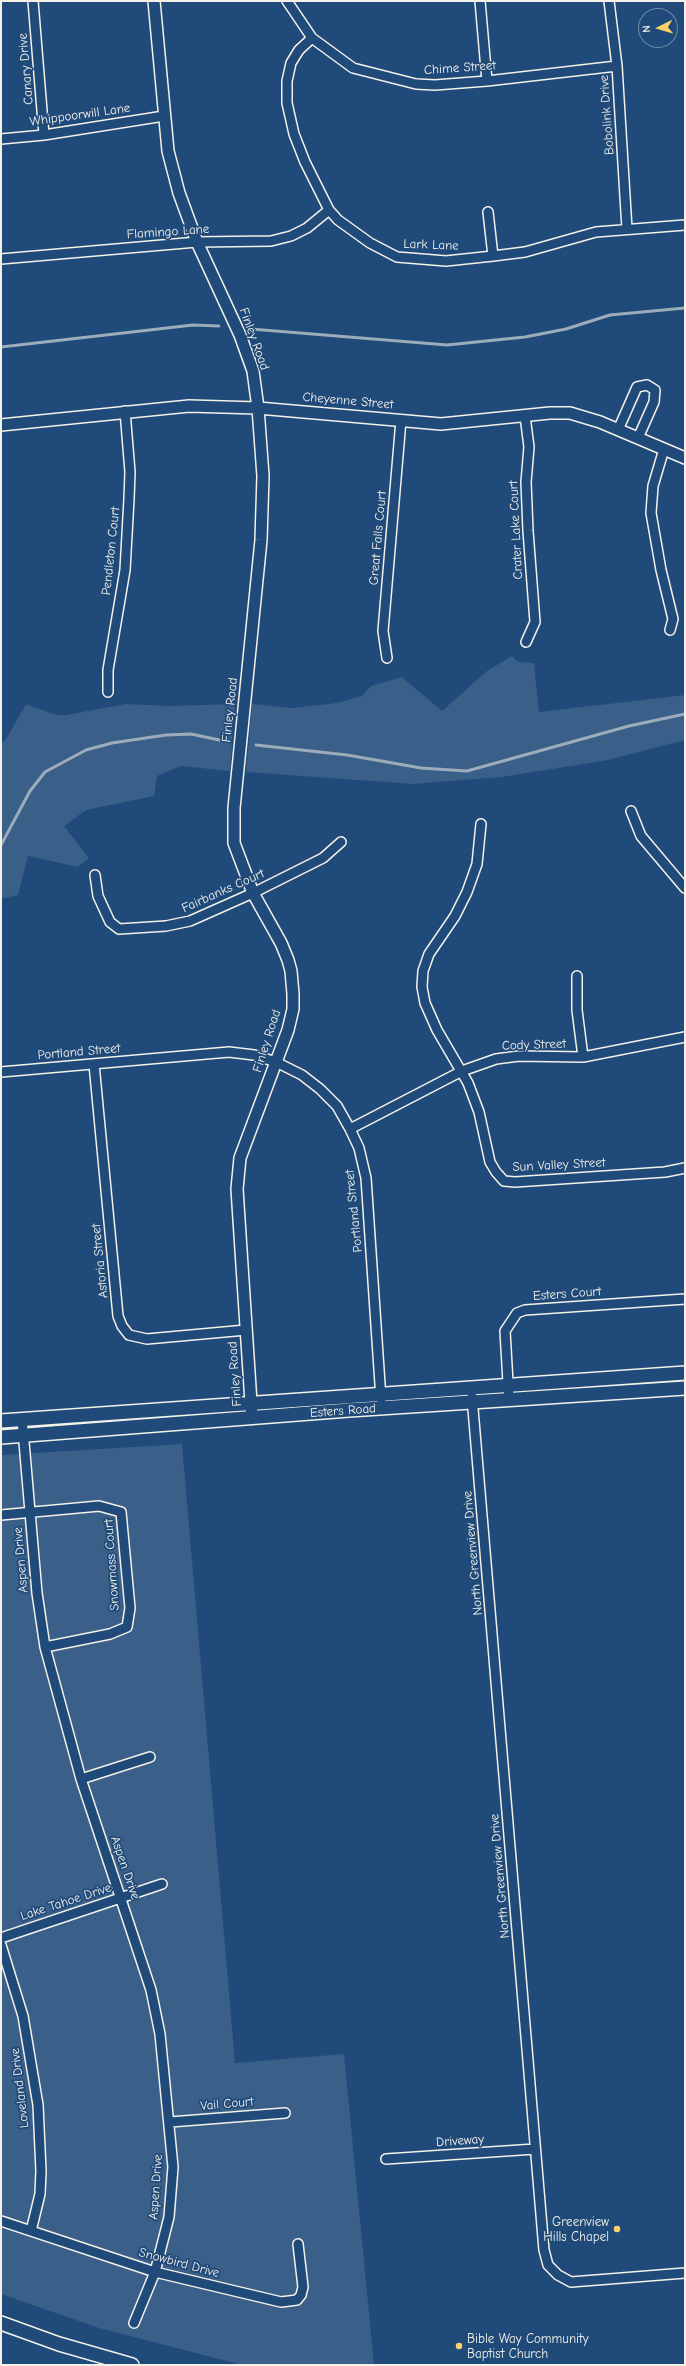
<!DOCTYPE html>
<html>
<head>
<meta charset="utf-8">
<style>
  body { margin:0 }
  #map { position:relative; width:686px; height:2366px; overflow:hidden; background:#1f4a7a; font-family:"Comic Neue",sans-serif }
  canvas { display:block }
  .frame { position:absolute; inset:0; border:2px solid #f4f1e8; pointer-events:none }
  .north { position:absolute; left:638px; top:8px; width:40px; height:40px; box-sizing:border-box; background:#1f4a7a; border:1px solid #748da6; border-radius:50%; rotate:265deg; font-size:11px; font-weight:700; line-height:16px; text-align:center; color:#f4f1e8 }
  .north::after { content:''; display:block; margin:auto; width:14px; height:18px; background:#ffd166; clip-path:polygon(50% 0,100% 100%,50% 72%,0 100%) }
</style>
</head>
<body>
<div id="map">
<canvas width="686" height="2366"></canvas>
<div class="frame"></div>
<div class="north">N</div>
</div>
<script>
const g = document.querySelector('canvas').getContext('2d');
g.lineJoin = 'round';
function fill(path, color) {
  g.fillStyle = color;
  g.fill(path, 'evenodd');
}
function shape(rows) {
  const path = new Path2D();
  for (const r of rows) {
    path.moveTo(r[0], r[1]);
    for (let i = 2; i < r.length; i += 2) path.lineTo(r[i], r[i + 1]);
  }
  return path;
}
function stroke(path, color, width, dash) {
  g.strokeStyle = color;
  g.lineWidth = width;
  g.lineCap = dash ? 'butt' : 'round';
  g.setLineDash(dash || []);
  g.stroke(path);
}
function drawText(font, color, halo, rows, align = 'center') {
  g.font = font + ' "Comic Neue",sans-serif';
  g.lineWidth = 3.5;
  g.setLineDash([]);
  g.textBaseline = 'middle';
  g.strokeStyle = halo;
  g.fillStyle = color;
  for (const [text, x, y, turn = 0] of rows) {
    g.save();
    g.translate(x, y);
    g.rotate((+turn || 0) * Math.PI / 180);
    g.textAlign = isNaN(turn) ? turn : align;
    if (halo) g.strokeText(text, 0, 0);
    g.fillText(text, 0, 0);
    g.restore();
  }
}
fill(shape([
  [512,656,518,662,534,663,539,712,685,695,685,740,608,760,502,777,413,784,246,772,252,704,293,708,337,703,362,696,371,686,402,677,442,711,487,671],
  [26,704,56,715,66,715,126,704,170,706,235,704,230,771,181,766,157,776,154,796,86,810,64,826,89,858,78,867,28,856,18,895,1,899,1,743,6,739],
  [182,1444,235,2063,344,2054,374,2365,242,2365,99,2328,1,2294,1,1455]
]), '#3a5f88');
stroke(shape([
  [251,329,447,345,525,337,566,329,610,315,685,308],
  [1,347,193,325,219,326],
  [256,745,347,755,421,768,467,771,629,726,685,714],
  [1,845,30,791,45,772,86,750,112,743,166,735,191,734,224,741]
]), '#9cacbb', 3);
const minor = shape([
  [33,1,44,135],
  [287,1,312,38,353,68,416,84,435,85,487,81,617,66],
  [480,1,487,81],
  [609,1,617,66,627,229],
  [312,38,299,50,291,63,287,81,287,103,294,134,305,162,329,210,338,220,370,243,397,257,446,261,493,256,525,252,596,232,685,225],
  [1,139,44,135,164,116],
  [488,212,493,256],
  [1,259,197,242,271,241,291,236,307,228,329,210],
  [525,416,529,447,526,482,528,531,535,622,526,642],
  [618,430,637,387,647,385,655,390,654,402,638,438],
  [664,449,653,486,651,513,661,570,673,619,670,630],
  [387,658,383,631,401,420],
  [108,692,108,670,125,570,129,499,130,472,125,411],
  [631,811,641,836,685,888],
  [481,824,477,864,467,892,455,916,429,954,423,971,422,987,425,1003,437,1030,468,1083,479,1112,490,1162,496,1172,504,1181,515,1182,665,1172,685,1168],
  [95,875,98,896,110,922,119,929,166,926,190,921,253,893,323,858,341,842],
  [577,976,577,1010,583,1057],
  [94,1064,118,1316,122,1326,129,1335,147,1339,246,1330],
  [1,1072,229,1052,254,1055,276,1062,302,1075,320,1089,337,1106,350,1129,359,1148,366,1178,381,1399],
  [350,1129,462,1071,496,1059,519,1056,583,1057,685,1037],
  [472,1397,544,2250,548,2265,558,2275,571,2282,685,2273],
  [509,1400,505,1331,517,1313,525,1310,685,1299],
  [22,1419,37,1593,45,1647,81,1779,151,1990,160,2034,173,2167,169,2217,155,2272,134,2323],
  [1,1515,99,1506,121,1512,130,1608,127,1627,110,1634,45,1647],
  [81,1779,150,1757],
  [1,1938,162,1884],
  [1,1945,23,2016,38,2105,41,2171,40,2194,31,2231],
  [170,2122,285,2113],
  [386,2159,535,2149],
  [1,2221,155,2272,281,2302,297,2300,301,2295,303,2287,298,2244]
]);
const tertiary = shape([
  [154,1,168,151,179,193,197,242,240,335,253,371,258,408,263,476,261,540,234,808,234,843,253,893,281,943,288,960,291,971,293,994,293,1009,288,1030,240,1158,237,1189,252,1418],
  [1,425,189,406,258,408,441,424,550,413,570,413,600,422,685,458]
]);
const secondary = shape([
  [1,1421,685,1373],
  [1,1437,349,1410,685,1388],
  [1,2323,59,2344,132,2365]
]);
stroke(minor, '#f4f1e8', 12);
stroke(tertiary, '#f4f1e8', 14);
stroke(secondary, '#f4f1e8', 16);
stroke(minor, '#1f4a7a', 9);
stroke(tertiary, '#1f4a7a', 11);
stroke(secondary, '#1f4a7a', 13);
for (const [x, y, r, color] of [
  [617,2229,4,"#ffd166"],
  [459,2346,4,"#ffd166"]
]) {
  const dot = new Path2D();
  dot.arc(x, y, r, 0, 2 * Math.PI);
  g.fillStyle = color;
  g.fill(dot);
  stroke(dot, '#1f4a7a', 1.5);
}
drawText('13px', '#f4f1e8', '#1f4a7a', [
  ["Chime Street",460,68,-4],
  ["Canary Drive",26,69,-95],
  ["Whippoorwill Lane",80,115,-8],
  ["Bobolink Drive",607,115,-94],
  ["Flamingo Lane",168,232,-4],
  ["Lark Lane",431,245,2],
  ["Finley Road",254,339,70],
  ["Cheyenne Street",348,401,5],
  ["Crater Lake Court",516,530,-93],
  ["Great Falls Court",378,538,-85],
  ["Pendleton Court",111,551,-84],
  ["Finley Road",230,710,-84],
  ["Fairbanks Court",223,891,-24],
  ["Finley Road",267,1041,-72],
  ["Cody Street",534,1045,-2],
  ["Portland Street",79,1052,-5],
  ["Sun Valley Street",559,1165,-3],
  ["Portland Street",354,1211,-96],
  ["Astoria Street",100,1261,-96],
  ["Esters Court",567,1294,-4],
  ["Finley Road",235,1374,-94],
  ["Esters Road",343,1411,-4],
  ["North Greenview Drive",473,1553,-95],
  ["Aspen Drive",21,1560,-95],
  ["Snowmass Court",112,1565,-94],
  ["Aspen Drive",125,1868,71],
  ["North Greenview Drive",500,1876,-95],
  ["Lake Tahoe Drive",66,1902,-18],
  ["Loveland Drive",20,2088,-97],
  ["Vail Court",227,2104,-5],
  ["Driveway",460,2141,-4],
  ["Aspen Drive",156,2187,-86],
  ["Snowbird Drive",179,2263,15]
]);
drawText('13px', '#f4f1e8', '#1f4a7a', [
  ["Greenview",609,2222],
  ["Hills Chapel",609,2237],
  ["Bible Way Community",467,2339,"left"],
  ["Baptist Church",467,2354,"left"]
], 'right');
</script>
</body>
</html>
